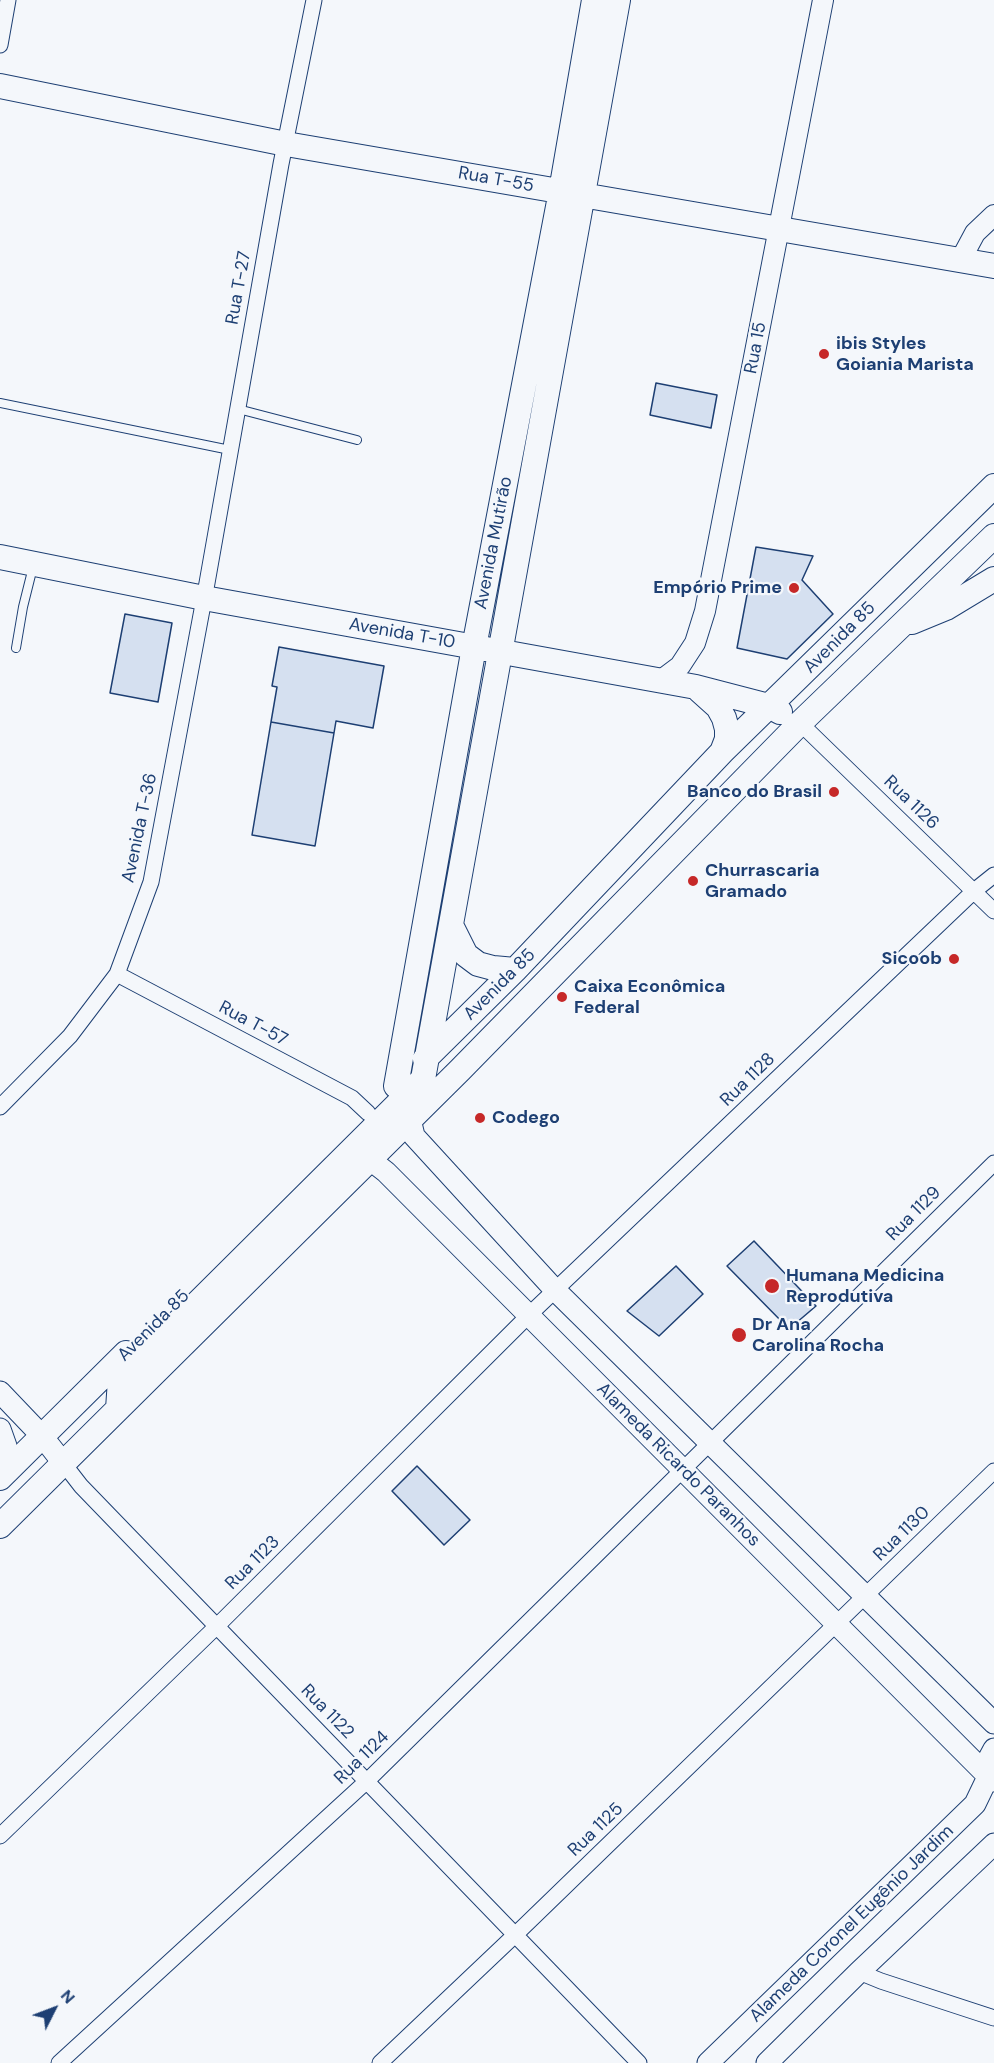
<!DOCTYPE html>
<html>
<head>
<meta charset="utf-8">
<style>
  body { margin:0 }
  #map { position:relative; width:994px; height:2063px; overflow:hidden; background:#f4f7fb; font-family:"DM Sans",sans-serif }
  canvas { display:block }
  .north { position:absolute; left:24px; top:1979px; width:60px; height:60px; -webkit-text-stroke:4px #f4f7fb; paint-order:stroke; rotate:48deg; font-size:16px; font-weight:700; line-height:24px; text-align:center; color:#1d3f73 }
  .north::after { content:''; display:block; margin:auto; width:21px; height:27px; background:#1d3f73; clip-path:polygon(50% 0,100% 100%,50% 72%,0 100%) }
</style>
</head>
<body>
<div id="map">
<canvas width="994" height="2063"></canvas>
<div class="north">N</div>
</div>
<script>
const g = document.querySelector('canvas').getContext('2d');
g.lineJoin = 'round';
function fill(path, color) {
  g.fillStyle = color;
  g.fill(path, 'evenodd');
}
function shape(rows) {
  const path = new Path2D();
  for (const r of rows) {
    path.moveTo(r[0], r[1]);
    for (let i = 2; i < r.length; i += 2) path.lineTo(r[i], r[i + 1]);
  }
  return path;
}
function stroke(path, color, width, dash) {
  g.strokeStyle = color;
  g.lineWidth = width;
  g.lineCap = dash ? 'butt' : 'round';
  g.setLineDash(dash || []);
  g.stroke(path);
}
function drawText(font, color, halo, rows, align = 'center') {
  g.font = font + ' "DM Sans",sans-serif';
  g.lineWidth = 4.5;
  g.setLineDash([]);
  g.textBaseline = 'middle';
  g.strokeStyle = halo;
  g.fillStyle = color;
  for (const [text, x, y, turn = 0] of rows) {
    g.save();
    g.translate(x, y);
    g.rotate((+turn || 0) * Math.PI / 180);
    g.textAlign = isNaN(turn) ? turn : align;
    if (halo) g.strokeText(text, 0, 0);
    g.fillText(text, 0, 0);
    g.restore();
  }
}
const building = shape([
  [656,383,717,395,711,428,650,415,656,383],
  [756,547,813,556,802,580,833,614,787,659,737,648,756,547],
  [125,614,172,623,158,702,110,693,125,614],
  [279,647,384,666,373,728,336,721,334,733,271,722,277,687,272,686,279,647],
  [271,722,334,733,315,846,252,835,271,722],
  [754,1241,816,1306,789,1329,727,1266,754,1241],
  [676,1266,703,1294,659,1336,627,1311,676,1266],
  [417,1466,470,1520,444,1545,392,1491,417,1466]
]);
fill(building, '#d5e0f0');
stroke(building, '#1d3f73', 1.5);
const service = shape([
  [0,403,230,450],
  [238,409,357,440],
  [16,648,23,607,33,567]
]);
const minor = shape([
  [0,45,8,0],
  [800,723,994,911],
  [117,974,352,1098,368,1113],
  [0,1107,70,1036,117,974,151,882,207,583,281,164,314,0],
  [64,1464,81,1486,639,2063],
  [0,1836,217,1626,530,1314,974,891,994,875],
  [859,1972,881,1981,994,2018],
  [59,2063,367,1781,994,1163],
  [380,2063,516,1934,994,1471]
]);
const tertiary = shape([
  [960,261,975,233,994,215],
  [660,681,680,666,695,643,705,611,823,0]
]);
const secondary = shape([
  [410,1119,414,1136,555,1290,994,1723],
  [367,1161,377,1165,386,1172,986,1774],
  [0,1392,42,1436,64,1464],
  [0,1429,6,1446,7,1472],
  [989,1782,986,1774,987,1762,994,1749],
  [708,2063,975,1804,987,1779],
  [767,2063,859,1972,994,1844]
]);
const primary = shape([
  [0,86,286,144,994,266],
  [0,557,204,598,696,687,769,706,780,712],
  [912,622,946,608,994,579],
  [698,689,718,707,724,718,727,729,727,739,722,752],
  [451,925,466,955,478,964,493,968,515,970],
  [425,1059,515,970,722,752,994,486],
  [396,1086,474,647,561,191,594,0],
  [118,1409,120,1380,423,1079,618,0],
  [0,1478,126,1353],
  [0,1526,460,1070,800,723,994,536]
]);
stroke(service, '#1d3f73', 10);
stroke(minor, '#1d3f73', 17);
stroke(tertiary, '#1d3f73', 22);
stroke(secondary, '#1d3f73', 23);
stroke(primary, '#1d3f73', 26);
stroke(service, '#f4f7fb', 8);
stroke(minor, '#f4f7fb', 15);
stroke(tertiary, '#f4f7fb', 20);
stroke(secondary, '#f4f7fb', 21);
stroke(primary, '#f4f7fb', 24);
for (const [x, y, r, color] of [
  [824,354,6,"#c62828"],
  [794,588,6,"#c62828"],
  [834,792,6,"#c62828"],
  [693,881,6,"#c62828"],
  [954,959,6,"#c62828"],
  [562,997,6,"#c62828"],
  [480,1118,6,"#c62828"],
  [772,1286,8,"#c62828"],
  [739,1335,8,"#c62828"]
]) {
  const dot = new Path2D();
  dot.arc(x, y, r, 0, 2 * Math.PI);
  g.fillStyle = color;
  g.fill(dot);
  stroke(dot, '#f4f7fb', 2);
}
drawText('18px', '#1d3f73', '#f4f7fb', [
  ["Rua T-55",496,180,10],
  ["Rua T-27",239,288,-80],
  ["Rua 15",756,348,-79],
  ["Avenida Mutirão",494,543,-79],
  ["Avenida T-10",402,634,10],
  ["Avenida 85",840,638,-45],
  ["Rua 1126",911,803,44],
  ["Avenida T-36",140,828,-78],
  ["Avenida 85",500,985,-45],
  ["Rua T-57",253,1024,28],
  ["Rua 1128",748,1080,-44],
  ["Rua 1129",914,1214,-45],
  ["Avenida 85",154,1326,-45],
  ["Alameda Ricardo Paranhos",678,1465,45],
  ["Rua 1130",902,1534,-44],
  ["Rua 1123",253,1563,-45],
  ["Rua 1122",327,1712,46],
  ["Rua 1124",362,1758,-44],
  ["Rua 1125",596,1830,-44],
  ["Alameda Coronel Eugênio Jardim",852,1924,-44]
]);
drawText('bold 18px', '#1d3f73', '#f4f7fb', [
  ["ibis Styles",836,344],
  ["Goiania Marista",836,365],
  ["Empório Prime",782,588,"right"],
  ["Banco do Brasil",822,792,"right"],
  ["Churrascaria",705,871],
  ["Gramado",705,892],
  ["Sicoob",942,959,"right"],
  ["Caixa Econômica",574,987],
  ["Federal",574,1008],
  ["Codego",492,1118],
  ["Humana Medicina",786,1276],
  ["Reprodutiva",786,1297],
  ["Dr Ana",752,1325],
  ["Carolina Rocha",752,1346]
], 'left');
</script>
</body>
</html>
